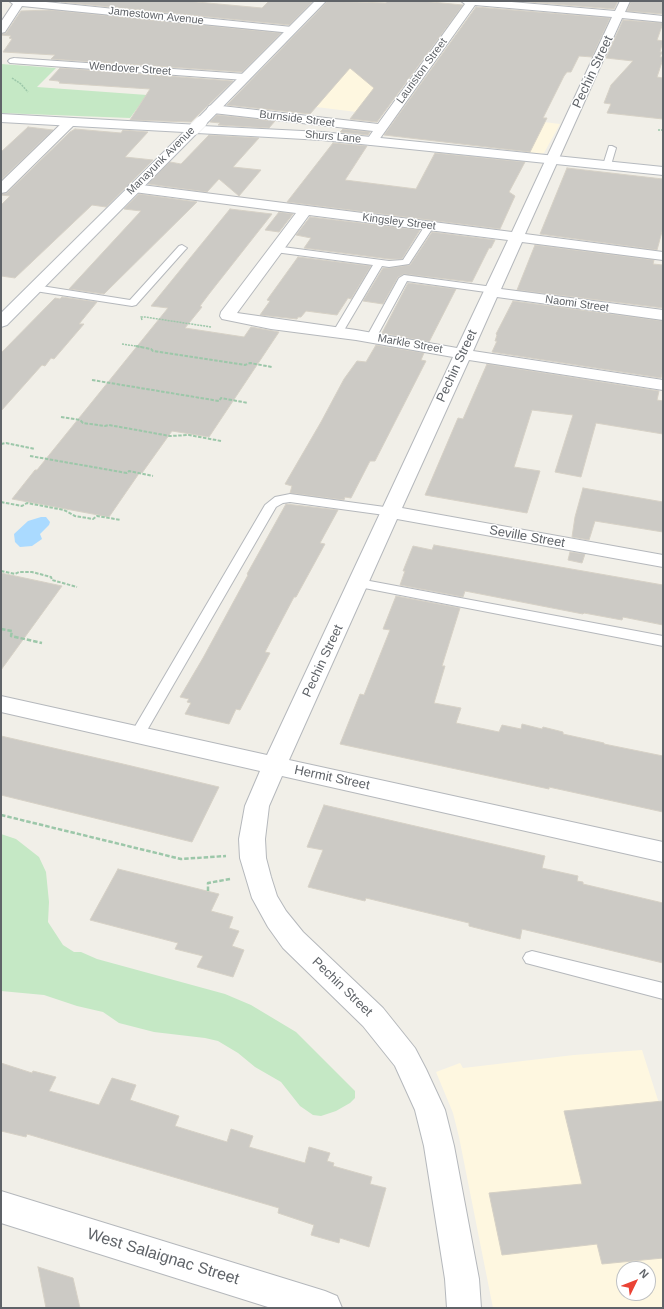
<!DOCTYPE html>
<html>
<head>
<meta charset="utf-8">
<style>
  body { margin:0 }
  #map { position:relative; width:664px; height:1309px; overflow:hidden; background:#f1efe8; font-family:Helvetica,sans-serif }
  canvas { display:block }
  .frame { position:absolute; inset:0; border:2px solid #5f6368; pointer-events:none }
  .north { position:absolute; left:616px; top:1261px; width:40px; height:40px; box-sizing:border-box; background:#fff; border:1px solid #bfc1c3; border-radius:50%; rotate:47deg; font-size:11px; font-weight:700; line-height:16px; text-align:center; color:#5f6368 }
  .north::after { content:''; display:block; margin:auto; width:14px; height:18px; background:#ea4335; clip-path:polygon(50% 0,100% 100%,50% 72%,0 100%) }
</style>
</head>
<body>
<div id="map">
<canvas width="664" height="1309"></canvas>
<div class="frame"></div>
<div class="north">N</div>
</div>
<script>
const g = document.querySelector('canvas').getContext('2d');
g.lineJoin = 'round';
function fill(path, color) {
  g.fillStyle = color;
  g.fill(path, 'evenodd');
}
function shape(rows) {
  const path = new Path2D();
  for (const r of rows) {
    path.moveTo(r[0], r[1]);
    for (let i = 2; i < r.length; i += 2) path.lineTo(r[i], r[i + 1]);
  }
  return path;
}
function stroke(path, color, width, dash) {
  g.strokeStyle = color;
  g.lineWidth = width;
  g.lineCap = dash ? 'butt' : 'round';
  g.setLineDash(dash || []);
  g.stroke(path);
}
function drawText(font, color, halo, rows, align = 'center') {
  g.font = font + ' Helvetica,sans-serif';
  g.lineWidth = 3;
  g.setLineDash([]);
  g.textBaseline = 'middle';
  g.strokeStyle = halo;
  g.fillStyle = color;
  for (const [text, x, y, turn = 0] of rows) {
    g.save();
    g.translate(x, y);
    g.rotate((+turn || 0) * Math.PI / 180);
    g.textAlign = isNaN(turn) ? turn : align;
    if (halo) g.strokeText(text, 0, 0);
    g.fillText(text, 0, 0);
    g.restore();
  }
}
fill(shape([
  [348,59,417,66,381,115,308,106],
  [536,121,560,124,544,153,540,154,521,153],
  [642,1050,663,1116,663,1308,493,1308,459,1137,453,1113,436,1072,460,1063,463,1068,574,1055],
  [624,1269,648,1269,648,1293,624,1293]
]), '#fef7e0');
fill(shape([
  [1,64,56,68,37,87,147,95,130,118,1,113],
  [1,834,16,839,39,857,46,872,49,902,48,922,63,945,74,952,81,952,97,959,225,994,251,1005,296,1032,355,1091,355,1098,350,1103,336,1111,321,1116,313,1115,300,1106,281,1082,255,1067,238,1053,218,1041,205,1038,154,1032,119,1023,103,1012,77,1006,44,995,1,991]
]), '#c5e8c5');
fill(shape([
  [41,517,46,517,50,522,49,525,40,534,42,539,32,546,20,547,15,542,14,534,28,521]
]), '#aadaff');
const building = shape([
  [63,1,186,1,262,8,269,1,313,1,289,25,61,2,63,1],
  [328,1,386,3,387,1,421,1,463,5,377,122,350,119,374,88,350,68,310,114,227,105,328,1],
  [517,1,618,1,614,9,517,1],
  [631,1,663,1,663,14,627,11,631,1],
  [476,7,610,18,592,57,579,56,571,72,567,72,564,76,543,118,547,118,530,152,384,135,476,7],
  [50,10,281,33,242,72,51,59,55,55,3,52,12,39,9,38,11,36,1,35,1,34,6,33,21,11,50,10],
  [623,20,663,23,657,40,663,41,660,52,662,52,660,57,663,57,663,59,657,77,663,78,663,119,607,113,611,104,604,103,611,85,633,61,606,58,623,20],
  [60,68,233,81,191,122,130,120,150,89,59,83,60,82,58,81,49,80,60,68],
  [217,115,275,121,269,128,218,125,220,123,210,122,217,115],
  [28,127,53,130,1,180,1,152,28,127],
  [75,129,121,133,123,130,148,132,125,157,153,160,106,207,92,205,15,278,1,276,1,205,10,196,1,195,1,194,7,193,70,132,75,129],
  [343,129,370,132,368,135,340,132,343,129],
  [209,135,259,138,233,167,261,170,239,196,219,179,207,192,148,184,170,162,181,164,209,135],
  [333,143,367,146,345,180,416,189,435,153,525,162,509,192,515,196,500,229,287,202,333,143],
  [567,168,663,179,663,228,657,250,540,234,567,168],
  [139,194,197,202,104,294,69,289,141,211,124,209,139,194],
  [230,209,272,214,209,294,200,306,202,307,185,328,244,337,251,327,279,332,209,437,172,431,142,473,140,472,109,517,12,499,35,470,37,470,168,308,151,306,230,209],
  [279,212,293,214,279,232,265,230,279,212],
  [310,217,420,230,402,259,389,259,304,248,311,238,296,235,310,217],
  [432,232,495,240,491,248,489,248,472,282,404,274,398,277,383,304,363,301,383,268,389,268,410,265,432,232],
  [535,245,654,260,653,264,663,265,663,308,517,290,535,245],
  [298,257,371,266,351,299,348,298,337,315,306,311,301,317,298,317,297,319,260,315,270,301,267,300,298,257],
  [408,283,456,289,429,342,382,333,408,283],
  [62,297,97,302,79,324,84,324,54,359,51,358,45,366,42,365,1,411,1,353,55,298,60,299,62,297],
  [513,301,663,321,663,370,661,378,492,352,497,341,495,341,497,335,496,334,513,301],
  [376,345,424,353,421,360,426,361,375,461,370,461,351,498,345,497,344,500,290,493,292,486,285,484,321,422,344,379,357,361,366,362,376,345],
  [487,364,659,391,657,400,663,401,663,434,596,423,581,477,555,472,573,415,532,410,514,467,540,471,527,513,425,495,458,418,463,419,487,364],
  [583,488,663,502,663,532,595,521,589,540,572,537,575,517,583,488],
  [286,504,338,510,320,543,325,544,296,597,294,597,265,652,270,653,240,710,236,709,229,724,185,714,191,703,187,702,189,699,180,697,203,658,248,575,247,574,286,504],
  [434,545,663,585,663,625,623,617,622,620,584,613,583,614,465,591,463,597,400,585,405,571,403,571,413,546,432,550,434,545],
  [570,552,585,554,582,563,568,560,570,552],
  [1,573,62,586,1,670,1,573],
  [396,596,460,608,442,666,445,666,434,703,461,708,456,723,499,732,502,725,521,729,522,724,542,729,543,727,563,732,563,734,604,743,604,744,663,756,663,812,549,787,549,789,484,775,340,744,360,694,364,695,390,630,383,629,396,596],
  [1,736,123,764,219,787,192,842,1,795,1,736],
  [324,805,545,856,542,868,578,876,577,881,583,882,583,884,663,903,663,963,522,929,520,939,469,926,469,923,366,898,365,901,308,887,323,850,307,847,324,805],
  [118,869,219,894,211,911,233,917,229,928,239,931,232,946,244,950,233,977,197,967,203,956,175,949,178,943,90,920,118,869],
  [1,1063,32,1073,33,1071,56,1077,49,1091,99,1105,112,1078,136,1085,130,1100,179,1116,175,1126,227,1142,231,1129,253,1136,249,1147,305,1163,309,1147,330,1153,327,1161,334,1163,333,1166,372,1177,370,1184,386,1188,369,1247,340,1238,339,1243,311,1235,314,1225,278,1213,279,1208,27,1134,26,1137,1,1131,1,1063],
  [663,1101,663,1258,602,1264,597,1244,502,1255,489,1193,582,1184,564,1111,663,1101],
  [38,1267,73,1278,80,1308,46,1308,38,1267]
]);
fill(building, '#cccac5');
stroke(building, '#d6d1c6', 1);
const lane = shape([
  [609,146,612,146,616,148,611,165,607,168,603,165,609,146],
  [429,223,434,226,409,264,389,267,382,266,343,332,338,335,333,332,373,265,275,252,270,249,275,246,389,261,403,260,426,224,429,223],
  [182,245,187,248,185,250,136,305,132,306,35,291,30,288,35,285,130,300,179,246,182,245],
  [404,275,493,287,498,290,493,293,407,281,376,338,375,340,367,340,366,338,399,278,404,275],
  [290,494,392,508,396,509,398,512,396,515,392,516,290,502,283,503,276,507,142,739,137,740,132,739,130,735,265,505,275,497,290,494],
  [359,579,663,636,663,646,354,586,352,583,354,580,359,579],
  [532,951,663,983,663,999,526,963,523,958,526,953,532,951]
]);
const street = shape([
  [9,1,36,1,292,27,297,30,292,33,22,6,5,32,1,33,1,22,13,4,9,1],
  [461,1,500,1,615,11,620,1,630,1,625,12,663,16,663,22,622,18,525,234,663,252,663,260,522,242,501,289,663,310,663,320,497,297,473,351,663,380,663,390,469,360,402,508,663,555,663,567,397,519,289,760,663,842,663,862,282,776,269,806,265,839,266,858,271,877,277,896,286,911,303,932,383,1008,415,1048,426,1069,445,1110,454,1146,479,1279,481,1308,447,1308,445,1279,424,1146,415,1110,395,1066,363,1026,283,948,268,927,252,898,240,858,239,839,245,806,260,771,1,712,1,696,267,755,453,357,356,340,271,329,222,319,220,316,221,312,296,213,134,192,129,191,127,188,129,185,134,184,512,232,612,17,475,5,376,144,372,145,368,144,366,141,373,131,213,113,209,112,207,109,209,106,213,105,378,124,465,4,461,1],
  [309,215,508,240,457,348,356,330,237,313,309,215],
  [14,58,245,74,249,75,251,77,249,79,245,80,10,63,8,61,10,59,14,58],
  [70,118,74,119,76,122,74,125,6,192,1,193,1,182,66,119,70,118],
  [1,1191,325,1291,337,1296,342,1308,271,1308,1,1223,1,1191]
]);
const secondary = shape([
  [315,1,326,1,205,125,202,126,322,132,663,167,663,175,322,140,197,133,7,325,1,327,1,313,184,132,1,122,1,114,200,125,195,122,197,119,315,1]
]);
stroke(lane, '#b5b8bc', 2);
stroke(street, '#b5b8bc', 2);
stroke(secondary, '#b6babf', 2);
stroke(shape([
  [12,78,21,84,28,92],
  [658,130,663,130],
  [142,320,141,317,145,317,211,327],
  [122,344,142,347]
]), '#9cc7a9', 1.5, [2, 1]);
stroke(shape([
  [136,346,151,349,153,351,245,365,250,363,272,367],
  [92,380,219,401,221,398,248,403],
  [61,417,80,420,83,423,105,426,109,425,170,436,189,435,221,441],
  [1,444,6,443,35,449],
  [30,456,127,473,129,471,153,476],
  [1,502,22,506,27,503,64,510,75,516,93,519,97,516,121,520],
  [1,571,15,574,19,572,32,572,51,577,52,580,77,587]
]), '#9cc7a9', 2, [3.5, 1.5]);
stroke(shape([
  [1,629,12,631,11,636,42,643],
  [1,815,181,859,226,856],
  [208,891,208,883,230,879]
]), '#9cc7a9', 2.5, [4.5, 2]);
fill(lane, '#fff');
fill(street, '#fff');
fill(secondary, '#fff');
const secondaryBridge = shape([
  [194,129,201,122]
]);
stroke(secondaryBridge, '#b6babf', 12, []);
stroke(secondaryBridge, '#fff', 12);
drawText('11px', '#5f6368', '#fff', [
  ["Jamestown Avenue",156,16,6],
  ["Wendover Street",130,69,4],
  ["Lauriston Street",422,71,-54],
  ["Burnside Street",297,119,7],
  ["Shurs Lane",333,137,5],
  ["Manayunk Avenue",161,161,-45],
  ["Kingsley Street",399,222,7],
  ["Naomi Street",577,304,8],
  ["Markle Street",410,344,10]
]);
drawText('13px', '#5f6368', '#fff', [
  ["Pechin Street",593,72,-65],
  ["Pechin Street",457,366,-65],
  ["Seville Street",527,537,10],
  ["Pechin Street",323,661,-65],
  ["Hermit Street",332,778,12],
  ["Pechin Street",342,987,44]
]);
drawText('16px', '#5f6368', '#fff', [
  ["West Salaignac Street",163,1257,17]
]);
</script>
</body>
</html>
